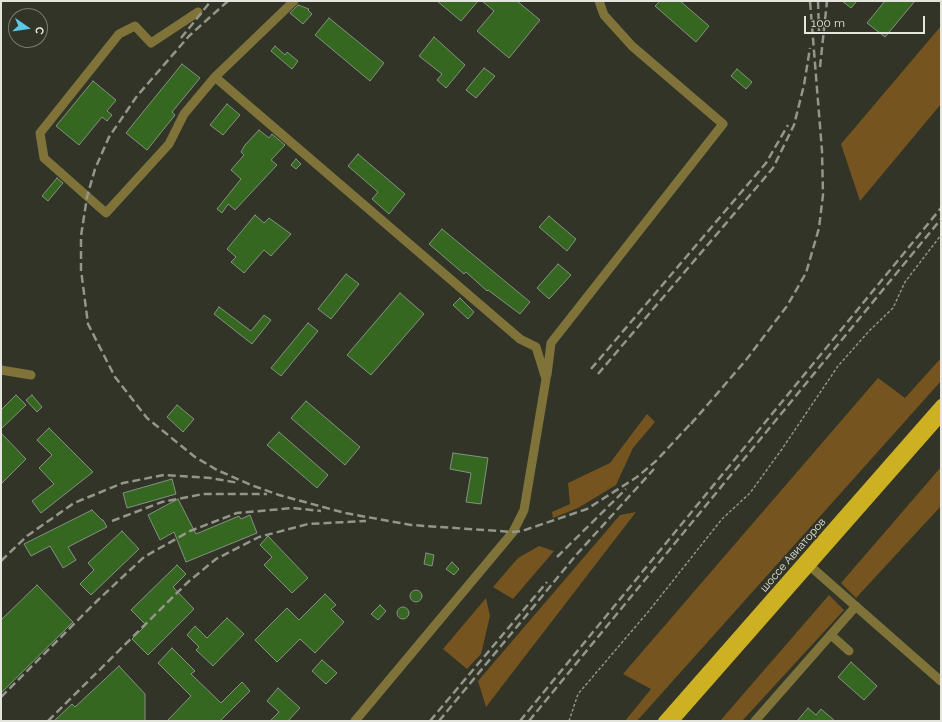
<!DOCTYPE html>
<html>
<head>
<meta charset="utf-8">
<style>
  body { margin:0 }
  #map { position:relative; width:942px; height:722px; overflow:hidden; background:#313427; font-family:Raleway,sans-serif }
  canvas { display:block }
  .frame { position:absolute; inset:0; border:2px solid #e4e6dd; pointer-events:none }
  .north { position:absolute; left:8px; top:8px; width:40px; height:40px; box-sizing:border-box; background:#313427; border:1px solid #797b70; border-radius:50%; rotate:103deg; font-size:11px; font-weight:700; line-height:16px; text-align:center; color:#e4e6dd }
  .north::after { content:''; display:block; margin:auto; width:14px; height:18px; background:#5bc8e7; clip-path:polygon(50% 0,100% 100%,50% 72%,0 100%) }
  .scale { position:absolute; left:804px; top:16px; width:121px; height:18px; box-sizing:border-box; border:2px solid #e4e6dd; border-top:0; padding-left:5px; font-size:12px; line-height:14px; white-space:nowrap; color:#e4e6dd; -webkit-text-stroke:3px #313427; paint-order:stroke }
</style>
</head>
<body>
<div id="map">
<canvas width="942" height="722"></canvas>
<div class="frame"></div>
<div class="north">С</div>
<div class="scale">100 m</div>
</div>
<script>
const g = document.querySelector('canvas').getContext('2d');
g.lineJoin = 'round';
function fill(path, color) {
  g.fillStyle = color;
  g.fill(path, 'evenodd');
}
function shape(rows) {
  const path = new Path2D();
  for (const r of rows) {
    if (r.length === 3) {
      path.moveTo(r[0] + r[2], r[1]);
      path.arc(r[0], r[1], r[2], 0, 2 * Math.PI);
      continue;
    }
    path.moveTo(r[0], r[1]);
    for (let i = 2; i < r.length; i += 2) path.lineTo(r[i], r[i + 1]);
  }
  return path;
}
function stroke(path, color, width, dash) {
  g.strokeStyle = color;
  g.lineWidth = width;
  g.lineCap = dash ? 'butt' : 'round';
  g.setLineDash(dash || []);
  g.stroke(path);
}
function drawText(font, color, halo, rows, align = 'center') {
  g.font = font + ' Raleway,sans-serif';
  g.lineWidth = 3;
  g.setLineDash([]);
  g.textBaseline = 'middle';
  g.strokeStyle = halo;
  g.fillStyle = color;
  for (const [text, x, y, turn = 0] of rows) {
    g.save();
    g.translate(x, y);
    g.rotate((+turn || 0) * Math.PI / 180);
    g.textAlign = isNaN(turn) ? turn : align;
    if (halo) g.strokeText(text, 0, 0);
    g.fillText(text, 0, 0);
    g.restore();
  }
}
fill(shape([
  [941,26,941,104,860,201,841,144],
  [941,358,941,381,637,721,625,721,651,689,623,674,878,378,905,398],
  [647,414,655,422,633,448,616,485,578,508,553,518,552,512,570,504,568,483,610,463],
  [941,467,941,506,856,598,841,583],
  [636,512,486,707,478,681,620,515],
  [539,546,554,551,513,599,493,587,518,558],
  [829,595,844,610,742,721,720,721],
  [486,598,490,616,481,654,467,669,443,649]
]), '#75541f');
const building = shape([
  [437,1,478,1,461,21,437,1],
  [482,1,517,1,540,20,509,58,477,31,494,11,482,1],
  [660,1,680,1,709,26,696,42,655,6,660,1],
  [842,1,857,1,851,8,842,1],
  [885,1,915,1,885,37,867,23,885,1],
  [298,5,309,9,308,10,312,14,303,24,290,13,298,5],
  [329,18,384,63,370,81,315,35,329,18],
  [434,37,465,65,446,88,437,80,442,74,419,56,434,37],
  [275,46,285,55,287,52,298,61,292,69,271,51,275,46],
  [182,64,200,78,172,112,175,115,147,150,126,133,182,64],
  [484,68,495,76,476,98,466,90,484,68],
  [737,69,752,82,746,89,731,76,737,69],
  [93,81,116,100,107,111,112,115,107,121,102,117,79,145,56,126,93,81],
  [227,104,240,115,223,135,210,125,227,104],
  [259,130,269,138,272,134,285,145,271,160,277,165,235,210,228,204,222,213,217,209,241,179,231,170,244,155,241,152,245,145,259,130],
  [358,154,405,194,389,214,372,199,378,192,348,166,358,154],
  [296,159,301,164,296,169,291,165,296,159],
  [57,178,63,183,48,201,42,196,57,178],
  [255,215,264,223,269,218,291,234,271,256,264,250,244,273,231,262,236,257,227,249,255,215],
  [549,216,576,239,567,251,539,227,549,216],
  [442,229,530,302,520,314,488,290,487,291,466,272,464,274,429,244,442,229],
  [558,264,571,275,549,299,537,288,558,264],
  [346,274,359,284,331,319,318,309,346,274],
  [400,293,424,314,371,375,347,355,400,293],
  [460,298,474,312,468,319,453,305,460,298],
  [219,307,251,331,264,315,271,320,252,344,214,314,219,307],
  [308,323,318,331,281,376,271,368,308,323],
  [16,395,26,405,1,429,1,410,16,395],
  [32,395,42,407,37,412,26,400,32,395],
  [306,401,360,447,345,465,291,418,306,401],
  [177,405,194,419,183,432,167,417,177,405],
  [49,428,93,472,41,513,32,501,54,484,39,468,52,455,37,440,49,428],
  [279,432,328,475,317,488,267,445,279,432],
  [1,433,26,459,1,484,1,433],
  [453,453,488,458,481,504,466,502,471,473,450,469,453,453],
  [172,479,176,494,127,508,123,493,172,479],
  [178,499,196,534,239,516,241,519,250,515,257,533,186,562,174,532,160,540,148,515,178,499],
  [92,510,102,520,103,520,107,527,68,547,76,560,63,568,50,546,31,556,24,544,92,510],
  [122,531,139,549,91,595,80,584,94,570,88,563,122,531],
  [268,536,308,578,292,593,264,565,272,557,260,545,268,536],
  [426,553,434,555,432,566,424,564,426,553],
  [452,562,459,569,454,575,446,569,452,562],
  [177,565,186,574,173,587,194,609,148,655,132,639,146,625,131,610,177,565],
  [37,585,73,622,1,693,1,620,37,585],
  [416,596,6],
  [325,594,336,605,331,609,344,622,315,653,300,639,277,662,255,640,287,608,299,620,325,594],
  [380,605,386,611,378,620,371,614,380,605],
  [403,613,6],
  [227,618,244,634,213,666,196,650,199,647,187,635,195,626,207,638,227,618],
  [172,648,195,671,191,674,221,703,242,682,250,691,220,721,167,721,191,696,158,663,172,648],
  [322,660,337,673,326,684,312,671,322,660],
  [851,662,877,686,864,700,838,677,851,662],
  [119,666,145,694,145,721,54,721,72,704,75,707,119,666],
  [278,688,300,708,288,721,270,721,279,712,267,701,278,688],
  [808,708,816,715,821,709,835,721,797,721,808,708]
]);
fill(building, '#356720');
stroke(building, '#869183', 1);
stroke(shape([
  [569,721,578,694,648,612,722,519,750,493,782,449,838,366,869,331,893,308,905,282,941,235]
]), '#929489', 1.5, [3, 2]);
stroke(shape([
  [198,12,151,43,135,26,119,34,40,133,44,158,106,213,169,144,184,114,215,77,520,339,536,347,546,379,524,510,513,532,355,721],
  [215,77,294,1],
  [1,370,31,375],
  [547,375,551,343,723,124,632,46,604,15,599,1],
  [810,566,941,681],
  [831,635,849,651],
  [755,721,856,606]
]), '#80733a', 9);
stroke(shape([
  [663,721,941,404],
  [674,721,941,417]
]), '#cdb123', 10);
stroke(shape([
  [228,1,189,36,137,96,109,137,95,169,87,197,81,236,81,270,88,324,115,377,147,418,195,457,217,470,251,485,279,495,345,513,411,525,513,532,522,531,587,509,637,477,656,461,694,420],
  [818,1,819,31],
  [181,38,211,1],
  [820,67,827,1],
  [591,369,766,163,788,125],
  [598,374,773,168,794,125,804,85,810,48],
  [691,424,746,360,787,306,806,273,819,228,823,195,822,151,810,1],
  [112,521,162,502,203,494,267,494],
  [557,557,626,489],
  [1,561,27,536,74,503,123,483,164,475,210,478,239,483],
  [1,697,98,600,144,557,190,531,237,513,293,508,321,511],
  [48,721,188,582,216,559,259,537,308,524,366,521],
  [430,721,547,582],
  [439,721,577,554,654,469],
  [520,721,941,208],
  [529,721,941,219]
]), '#93968b', 2.5, [8, 4]);
drawText('11px', '#e4e6dd', '#313427', [
  ["шоссе Авиаторов",793,555,-49]
]);
</script>
</body>
</html>
